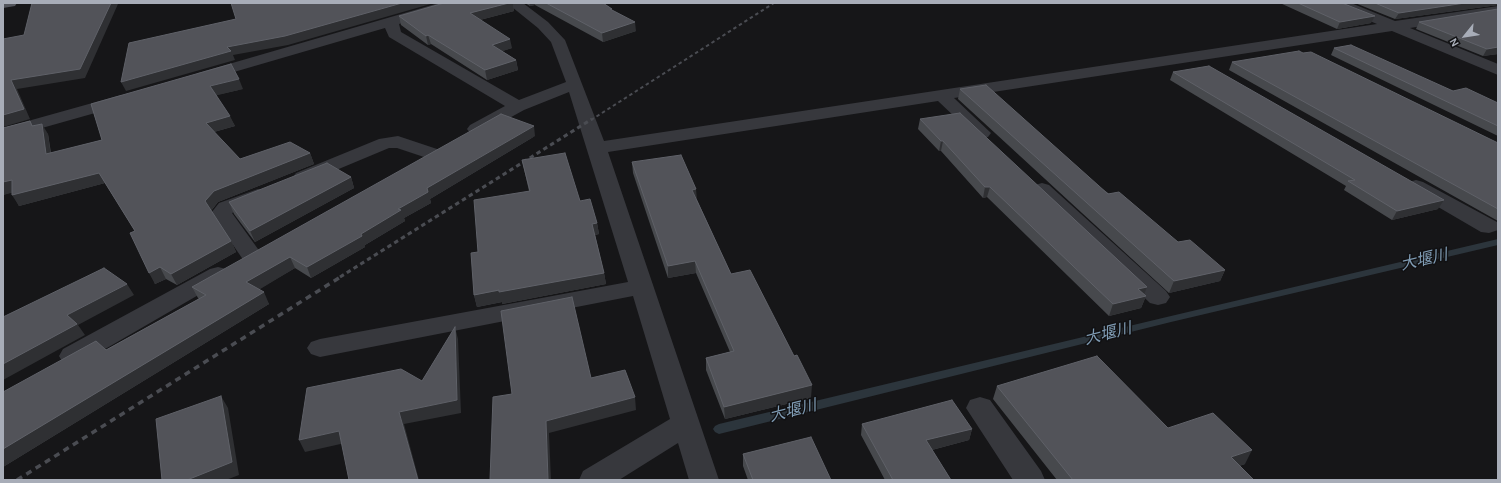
<!DOCTYPE html>
<html>
<head>
<meta charset="utf-8">
<style>
  body { margin:0 }
  #map { position:relative; width:1501px; height:483px; overflow:hidden; background:#161618; font-family:Karla,sans-serif }
  canvas { display:block }
  .frame { position:absolute; inset:0; border:4px solid #a8adb8; pointer-events:none }
  .north { position:absolute; left:1445px; top:16px; width:40px; height:40px; -webkit-text-stroke:3px #111113; paint-order:stroke; rotate:240deg; font-size:11px; font-weight:700; line-height:16px; text-align:center; color:#a8adb8 }
  .north::after { content:''; display:block; margin:auto; width:14px; height:18px; background:#a8adb8; clip-path:polygon(50% 0,100% 100%,50% 72%,0 100%) }
</style>
</head>
<body>
<div id="map">
<canvas width="1501" height="483"></canvas>
<div class="frame"></div>
<div class="north">N</div>
</div>
<script>
const g = document.querySelector('canvas').getContext('2d');
g.lineJoin = 'round';
function shape(rows) {
  const path = new Path2D();
  for (const r of rows) {
    path.moveTo(r[0], r[1]);
    for (let i = 2; i < r.length; i += 2) path.lineTo(r[i], r[i + 1]);
  }
  return path;
}
function fill(path, color) {
  g.fillStyle = color;
  g.fill(path, 'evenodd');
}
function stroke(path, color, width, dash) {
  g.strokeStyle = color;
  g.lineWidth = width;
  g.lineCap = dash ? 'butt' : 'round';
  g.setLineDash(dash || []);
  g.stroke(path);
}
function drawText(font, color, halo, rows, align = 'center') {
  g.font = font + ' Karla,"Noto Sans JP",sans-serif';
  g.lineWidth = 3;
  g.setLineDash([]);
  g.textBaseline = 'middle';
  g.strokeStyle = halo;
  g.fillStyle = color;
  for (const [text, x, y, turn = 0] of rows) {
    g.save();
    g.translate(x, y);
    g.rotate((+turn || 0) * Math.PI / 180);
    g.textAlign = isNaN(turn) ? turn : align;
    if (halo) g.strokeText(text, 0, 0);
    g.fillText(text, 0, 0);
    g.restore();
  }
}
fill(shape([
  [1498,239,1498,245,1171,322,719,434,715,432,713,429,715,426,719,424,1171,316,1498,239]
]), '#2c353c');
fill(shape([
  [439,3,461,3,459,6,399,24,401,32,519,100,566,82,551,42,538,28,507,3,523,3,548,22,565,40,604,141,1377,24,1334,6,1332,3,1351,3,1395,21,1498,6,1498,14,1410,28,1498,64,1498,75,1392,31,954,98,991,133,988,137,982,138,976,137,938,101,608,152,719,480,689,480,678,443,619,480,579,480,583,471,670,419,633,296,320,357,311,354,307,348,311,342,320,339,628,282,569,92,524,110,482,133,476,134,470,133,467,129,470,125,505,106,389,37,385,28,210,79,204,81,198,79,196,76,198,73,439,3],
  [121,95,127,96,130,100,127,104,3,139,3,128,121,95],
  [398,136,440,150,442,154,440,158,433,160,397,148,389,148,310,181,303,183,296,181,293,177,296,173,379,139,398,136],
  [1416,180,1423,182,1497,222,1498,230,1489,233,1481,232,1409,190,1406,186,1409,182,1416,180],
  [1042,183,1049,185,1166,291,1170,297,1166,303,1158,305,1150,303,1035,193,1032,189,1035,185,1042,183],
  [258,189,265,191,268,195,265,199,232,213,263,256,260,261,252,263,244,261,211,213,219,203,258,189],
  [218,267,226,269,230,274,226,279,81,363,72,365,63,363,59,356,63,349,210,269,218,267],
  [980,397,990,400,1041,471,1045,480,1013,480,966,408,970,400,980,397]
]), '#37383d');
fill(shape([
  [3,3,17,3,15,6,3,8,3,3]
]), '#53555c');
stroke(shape([
  [591,120,774,3]
]), '#4a4c52', 2, [3.5, 3]);
stroke(shape([
  [340,277,592,119]
]), '#4a4c52', 3, [4.5, 3.5]);
stroke(shape([
  [17,480,342,276]
]), '#4a4c52', 3.5, [6, 5]);
fill(shape([
  [444,3,513,3,514,11,480,20,512,48,502,51,516,60,518,70,487,80,431,44,428,45,401,25,399,16],
  [525,3,603,3,612,9,612,10,636,31,603,42,535,5,530,6],
  [1280,3,1342,3,1371,23,1337,29],
  [1355,3,1498,3,1498,5,1395,19],
  [1498,9,1498,54,1483,56,1416,29,1419,22],
  [1334,48,1453,91,1498,103,1498,136,1331,55],
  [1232,62,1498,143,1498,222,1498,221,1229,70],
  [1173,72,1438,209,1392,220,1344,190,1346,186,1170,80],
  [243,89,216,95,235,126,214,132,240,159,310,153,314,164,218,202,211,211,231,241,236,252,177,285,166,279,155,284,135,231,105,183,19,206,12,192,3,195,3,128,30,121,33,126,48,134,51,153,102,140,91,104],
  [960,89,1178,242,1225,270,1220,281,1169,293,958,99],
  [920,119,1144,295,1146,296,1141,308,1109,316,987,197,983,198,941,151,939,151,918,129],
  [535,136,430,199,431,203,404,218,405,221,365,245,365,247,311,278,295,268,259,289,269,304,3,467,3,392,106,350,199,299,198,298,192,287],
  [522,160,580,201,597,223,599,234,595,235,604,273,606,284,502,304,502,302,477,307,474,295,478,252,529,191],
  [632,162,697,200,731,274,811,398,725,419,706,370,706,358,730,352,696,273,668,278,633,173],
  [351,177,354,188,255,242,234,214,229,202],
  [997,386,1168,428,1245,464,1239,466,1254,480,1057,480,993,399],
  [862,424,972,429,969,440,932,450,951,480,885,480,861,435],
  [743,454,831,480,748,480,743,466]
]), '#47494d');
fill(shape([
  [111,3,117,3,118,4,85,78,17,89,30,119,3,127,3,115,11,80],
  [402,3,434,3,288,45,233,55,235,60,126,91,121,82,227,47],
  [509,3,513,3,514,11,472,22,470,13],
  [529,3,535,3,535,5,530,6],
  [1465,3,1498,3,1498,5,1395,19,1399,13],
  [1375,16,1371,23,1337,29,1340,22],
  [635,22,636,31,603,42,602,33],
  [428,35,431,44,428,45,426,36],
  [510,39,512,48,494,54,492,45],
  [1498,47,1498,54,1483,56,1487,49],
  [516,60,518,70,487,80,485,70],
  [239,79,243,89,214,96,210,86],
  [230,116,235,126,210,133,206,123],
  [42,124,48,134,52,165,46,154],
  [534,126,535,136,430,199,431,203,404,218,405,221,365,245,365,247,311,278,307,267,361,234,398,209,427,188],
  [941,141,943,141,941,151,939,151],
  [310,153,314,164,218,202,210,212,205,201,214,191],
  [99,173,105,183,19,206,12,195],
  [351,177,354,188,255,242,250,231],
  [12,180,19,191,3,195,3,182],
  [985,187,990,187,987,197,983,198],
  [696,189,697,200,692,190],
  [1444,200,1438,209,1392,220,1397,211],
  [597,223,599,234,594,235,592,224],
  [231,241,236,252,177,285,171,274],
  [290,257,295,268,252,294,246,282],
  [695,261,696,273,668,278,668,266],
  [160,267,166,279,155,284,149,273],
  [1225,270,1220,281,1169,293,1174,281],
  [604,273,606,284,502,304,502,302,477,307,474,295],
  [127,284,134,295,78,325,85,335,3,380,3,364,67,315],
  [1147,287,1143,297,1146,296,1141,308,1109,316,1113,304,1138,289],
  [264,292,269,304,3,467,3,449],
  [455,327,458,339,461,413,404,424,419,480,418,480,399,412,457,400],
  [812,385,811,398,725,419,724,407],
  [221,396,228,408,239,475,226,480,187,480],
  [635,397,636,410,549,433,551,480,548,480,546,421],
  [972,429,969,440,924,452,926,440],
  [339,431,345,443,305,452,299,440],
  [1252,450,1245,464,1224,471,1231,457]
]), '#2f3033');
const building = shape([
  [32,3,111,3,80,69,11,80,24,109,3,115,3,39,24,35,32,3],
  [231,3,402,3,285,36,227,47,231,51,121,82,129,43,236,19,231,3],
  [444,3,509,3,470,13,510,39,492,45,516,60,485,70,428,35,426,36,399,16,444,3],
  [546,3,603,3,612,9,610,9,635,22,602,33,546,3],
  [1298,3,1342,3,1375,16,1340,22,1298,3],
  [1375,3,1465,3,1399,13,1375,3],
  [1498,9,1498,47,1487,49,1419,22,1498,9],
  [1351,45,1453,91,1466,88,1498,103,1498,126,1334,48,1351,45],
  [1299,51,1303,53,1311,52,1496,142,1498,143,1498,209,1232,62,1299,51],
  [231,64,239,79,210,86,230,116,206,123,240,159,290,142,310,153,214,191,205,201,231,241,171,274,160,267,149,273,130,233,135,231,99,173,12,195,12,180,3,182,3,128,30,121,32,126,42,124,46,154,102,140,91,104,231,64],
  [1209,66,1444,200,1397,211,1348,181,1355,180,1173,72,1209,66],
  [986,85,1108,194,1119,192,1178,242,1190,240,1225,270,1174,281,960,89,986,85],
  [960,113,1147,287,1138,289,1146,296,1113,304,990,187,985,187,943,141,941,141,920,119,960,113],
  [501,114,534,126,427,188,428,192,398,209,401,210,361,234,362,236,307,267,290,257,246,282,264,292,3,449,3,392,96,341,106,350,206,295,192,287,501,114],
  [565,153,580,201,590,199,597,223,592,224,604,273,499,292,499,290,474,295,471,253,478,252,474,200,530,191,522,160,565,153],
  [681,155,696,189,692,190,731,274,750,270,794,356,797,355,812,385,724,407,706,358,734,351,695,261,668,266,632,162,681,155],
  [327,163,351,177,250,231,229,202,327,163],
  [104,268,127,284,67,315,77,324,3,364,3,317,104,268],
  [572,297,591,378,625,370,635,397,546,421,548,480,490,480,493,397,512,394,501,311,572,297],
  [455,327,457,400,399,412,418,480,349,480,339,431,299,440,307,388,401,369,422,381,455,327],
  [1097,356,1168,428,1213,413,1252,450,1231,457,1254,480,1073,480,997,386,1097,356],
  [221,396,232,462,187,480,162,480,156,419,221,396],
  [952,400,972,429,926,440,951,480,893,480,862,424,952,400],
  [811,437,831,480,753,480,743,454,811,437]
]);
fill(building, '#525359');
stroke(building, '#5f6168', 1);
drawText('italic 16px', '#7f9bb3', '#111113', [
  ["大堰川",1424,260,-13],
  ["大堰川",1108,334,-14],
  ["大堰川",793,411,-14]
]);
</script>
</body>
</html>
